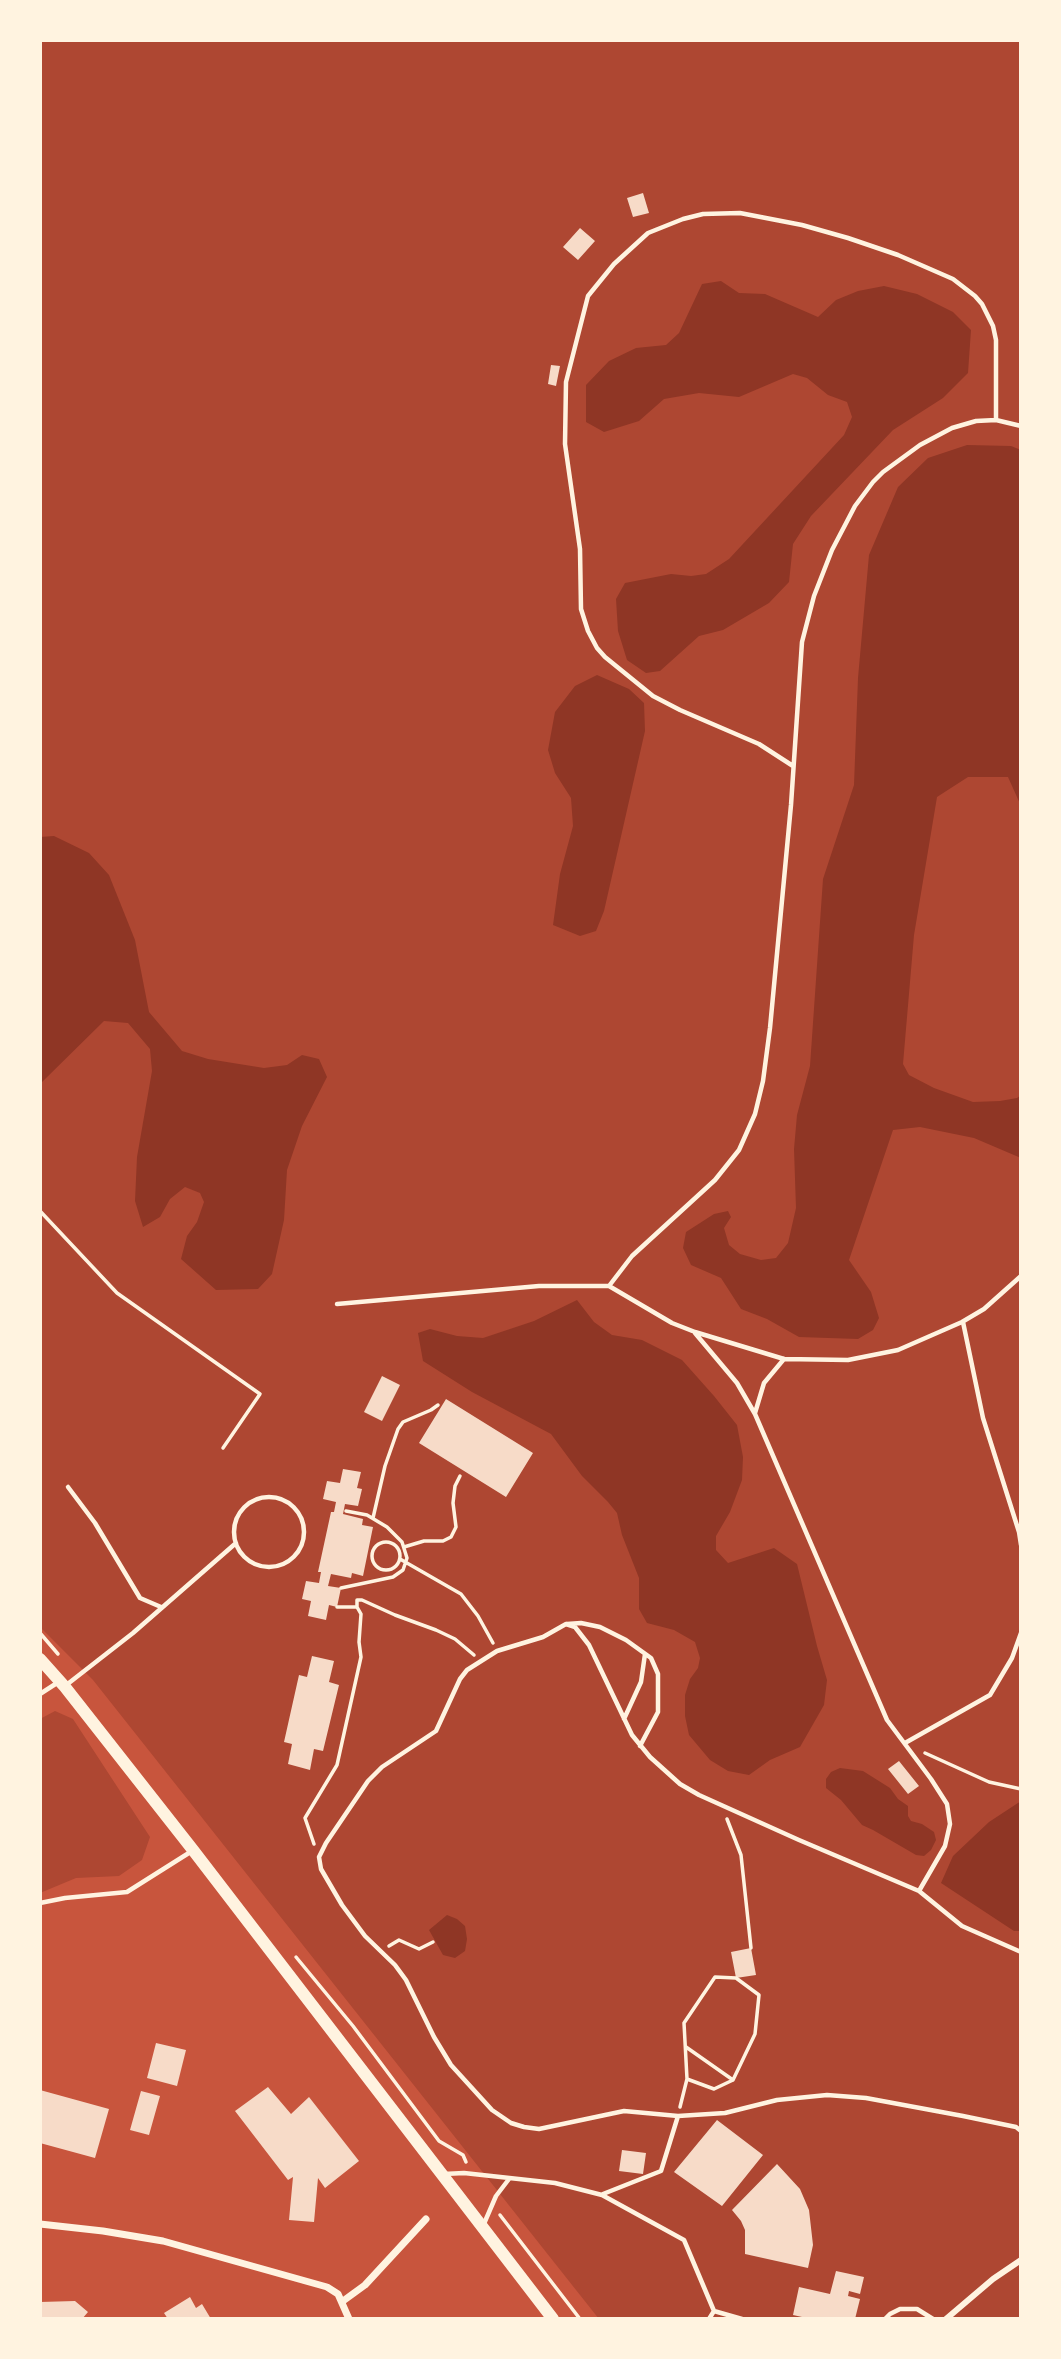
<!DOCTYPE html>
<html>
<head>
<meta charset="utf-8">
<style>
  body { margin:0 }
  #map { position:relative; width:1061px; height:2359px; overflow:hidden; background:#c8553d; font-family:"PT Sans Narrow",sans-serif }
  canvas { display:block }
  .frame { position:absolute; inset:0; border:42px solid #fff3e0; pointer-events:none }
</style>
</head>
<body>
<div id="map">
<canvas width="1061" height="2359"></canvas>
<div class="frame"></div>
</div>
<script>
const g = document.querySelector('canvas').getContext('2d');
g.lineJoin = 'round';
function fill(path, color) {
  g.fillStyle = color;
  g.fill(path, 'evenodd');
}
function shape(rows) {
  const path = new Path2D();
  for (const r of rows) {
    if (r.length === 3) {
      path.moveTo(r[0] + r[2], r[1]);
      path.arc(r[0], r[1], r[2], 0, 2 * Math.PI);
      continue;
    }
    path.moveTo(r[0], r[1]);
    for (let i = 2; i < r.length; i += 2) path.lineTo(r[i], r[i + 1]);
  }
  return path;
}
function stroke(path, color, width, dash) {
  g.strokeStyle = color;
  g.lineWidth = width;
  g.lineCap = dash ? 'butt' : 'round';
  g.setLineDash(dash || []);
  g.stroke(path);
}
fill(shape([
  [40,40,1021,40,1021,2319,599,2319,93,1680,40,1627],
  [55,1711,73,1719,150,1837,142,1860,119,1876,76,1878,40,1893,40,1719]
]), '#ae4732');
fill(shape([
  [721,281,739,293,765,294,818,317,836,300,858,291,884,286,917,294,953,312,971,330,968,373,943,398,893,430,811,516,793,544,789,582,769,603,723,630,699,636,660,671,646,673,627,660,618,631,616,599,625,583,671,574,691,576,706,574,729,559,844,435,852,417,847,402,828,395,807,378,793,374,739,397,699,393,664,399,639,421,604,432,586,422,586,385,609,361,636,348,666,345,679,333,702,284],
  [967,445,1011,446,1021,450,1021,806,1008,777,968,777,937,797,914,935,903,1064,909,1075,934,1088,973,1102,1000,1101,1017,1098,1021,1095,1021,1158,974,1138,920,1127,893,1130,849,1260,871,1292,879,1318,873,1330,858,1339,799,1337,767,1319,741,1309,721,1278,691,1265,683,1248,686,1232,714,1214,728,1211,731,1217,724,1228,729,1245,740,1254,761,1260,776,1258,788,1243,796,1208,794,1149,797,1115,810,1066,823,879,854,785,858,678,869,555,898,487,928,458],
  [597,675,629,689,644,703,645,731,604,911,596,931,580,936,553,925,560,874,573,826,571,798,555,773,548,750,555,712,575,686],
  [54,836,89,853,109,875,135,940,149,1012,182,1051,208,1059,264,1068,287,1065,302,1055,319,1059,327,1077,302,1126,287,1170,284,1220,272,1274,258,1289,216,1290,181,1259,187,1236,197,1222,204,1202,200,1193,185,1187,170,1199,160,1217,143,1227,135,1201,137,1157,152,1071,150,1049,128,1023,104,1021,40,1084,40,837],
  [577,1300,594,1322,612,1335,642,1340,682,1360,714,1396,737,1425,743,1457,742,1480,730,1512,716,1536,716,1550,728,1563,774,1548,797,1564,817,1646,827,1680,824,1705,800,1747,770,1760,749,1775,728,1771,710,1760,689,1735,685,1716,685,1695,690,1679,698,1668,700,1658,695,1642,674,1630,647,1623,639,1609,639,1578,622,1535,617,1513,608,1502,582,1476,551,1434,472,1392,423,1361,418,1333,430,1329,457,1336,483,1338,534,1321],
  [840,1768,863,1771,890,1788,898,1799,908,1806,908,1816,911,1821,922,1824,934,1832,936,1840,931,1850,924,1856,916,1855,873,1830,862,1825,841,1800,826,1788,826,1779,831,1772],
  [1021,1801,1021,1931,1014,1931,941,1883,953,1856,989,1822],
  [447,1915,457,1919,465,1926,467,1939,465,1951,455,1958,443,1955,429,1930]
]), '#8f3625');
fill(shape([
  [643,193,649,213,633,217,627,198],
  [580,228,595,241,578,260,563,247],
  [551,365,560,366,556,386,548,384],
  [382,1376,400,1385,382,1421,364,1412],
  [446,1399,533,1453,506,1497,419,1443],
  [343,1469,361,1472,357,1488,362,1489,358,1506,345,1504,343,1514,363,1519,362,1525,373,1527,363,1576,352,1573,351,1578,331,1574,328,1586,341,1588,337,1607,329,1605,326,1620,308,1616,311,1601,302,1599,306,1581,319,1583,321,1572,318,1572,331,1512,334,1512,336,1502,323,1499,327,1481,340,1483],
  [312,1656,334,1661,329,1682,339,1685,323,1751,314,1749,310,1770,288,1764,292,1744,284,1742,299,1675,307,1677],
  [899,1761,919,1786,908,1794,888,1769],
  [751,1948,756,1975,736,1978,731,1952],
  [156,2043,186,2050,177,2086,147,2078],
  [268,2087,291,2114,309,2097,359,2161,325,2188,318,2178,314,2222,289,2220,293,2177,288,2180,235,2111],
  [40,2090,109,2109,95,2158,40,2143],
  [141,2091,160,2096,149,2135,130,2130],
  [717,2120,763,2155,722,2206,674,2172],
  [622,2150,646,2153,643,2174,619,2171],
  [777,2164,800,2189,809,2210,813,2245,808,2268,745,2254,745,2230,741,2221,732,2210],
  [836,2271,864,2277,860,2294,849,2291,848,2296,860,2299,855,2319,811,2319,793,2315,799,2287,830,2294],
  [190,2297,196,2308,202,2304,211,2319,168,2319,164,2313],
  [75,2301,88,2312,82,2319,40,2319,40,2302]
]), '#f7dbc8');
stroke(shape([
  [40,1211,117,1293,260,1394,223,1448],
  [373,1518,385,1466,398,1429,403,1422,431,1410,438,1405],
  [386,1556,14],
  [404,1547,424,1541,443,1541,451,1537,456,1527,453,1503,455,1486,460,1476],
  [400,1559,461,1594,478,1616,493,1643],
  [341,1588,393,1577,403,1570,407,1558,402,1542,387,1527,367,1515,346,1511],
  [357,1607,357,1600,362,1600,395,1615,436,1630,455,1639,474,1655],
  [40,1633,58,1654],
  [925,1753,989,1782,1021,1789],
  [727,1819,741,1855,751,1948],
  [314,1844,305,1818,337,1765,361,1657,359,1642,361,1614,357,1607,337,1607],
  [389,1946,399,1940,419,1949,433,1942],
  [296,1957,353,2026,439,2141,463,2155,466,2162],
  [686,2047,733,2080],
  [680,2107,687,2079,684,2023,715,1977,736,1978,759,1995,755,2034,733,2080,714,2089,687,2079],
  [500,2215,580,2319]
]), '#fff3e0', 3.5);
stroke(shape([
  [793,766,759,744,680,710,653,696,605,657,597,648,588,631,581,609,580,549,565,444,566,382,588,296,614,264,648,233,683,219,703,214,740,213,802,225,848,238,898,255,953,279,975,296,982,304,993,326,996,340,996,420],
  [609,1286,632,1256,715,1180,739,1150,755,1114,763,1081,770,1028,791,805,802,642,814,596,832,550,855,506,873,482,883,472,920,445,952,428,976,421,996,420,1021,426],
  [337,1304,539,1286,609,1286,672,1323,695,1332,784,1359,848,1360,898,1350,962,1322,984,1309,1021,1276],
  [963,1322,983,1418,1019,1532,1021,1545],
  [695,1333,737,1383,755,1414,887,1720,931,1779,947,1804,950,1824,945,1846,919,1891],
  [755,1413,764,1383,784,1359],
  [68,1487,95,1523,140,1598,161,1607],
  [269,1532,35],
  [567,1624,581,1623,600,1627,626,1640,651,1658,658,1674,658,1712,640,1746],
  [65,1686,133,1633,236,1543],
  [40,1694,57,1683],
  [624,1719,641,1682,645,1654],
  [905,1743,990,1695,1012,1658,1021,1633],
  [40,1903,65,1898,127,1892,192,1851],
  [1021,1952,962,1926,919,1891,799,1840,699,1795,680,1784,650,1757,632,1735,589,1645,575,1627,566,1624,543,1637,497,1651,467,1670,460,1679,436,1731,382,1767,368,1781,326,1843,319,1857,321,1869,342,1905,365,1936,395,1965,406,1980,434,2037,451,2065,492,2110,511,2123,524,2127,539,2129,624,2111,678,2116,725,2113,777,2100,827,2095,866,2098,963,2116,1016,2127,1021,2131],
  [444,2174,464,2173,555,2183,602,2195,684,2240,714,2311,742,2319],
  [603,2194,661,2171,678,2116],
  [483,2226,496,2196,509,2179],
  [709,2319,714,2311],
  [885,2319,890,2314,900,2309,917,2309,933,2319]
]), '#fff3e0', 4.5);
stroke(shape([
  [946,2319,993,2279,1021,2260]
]), '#fff3e0', 6);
stroke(shape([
  [40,2224,103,2231,163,2241,327,2287,338,2294,349,2319],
  [343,2301,365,2285,426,2219]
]), '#fff3e0', 7);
stroke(shape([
  [40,1659,65,1687,193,1850,553,2319]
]), '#fff3e0', 12);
</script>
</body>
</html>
